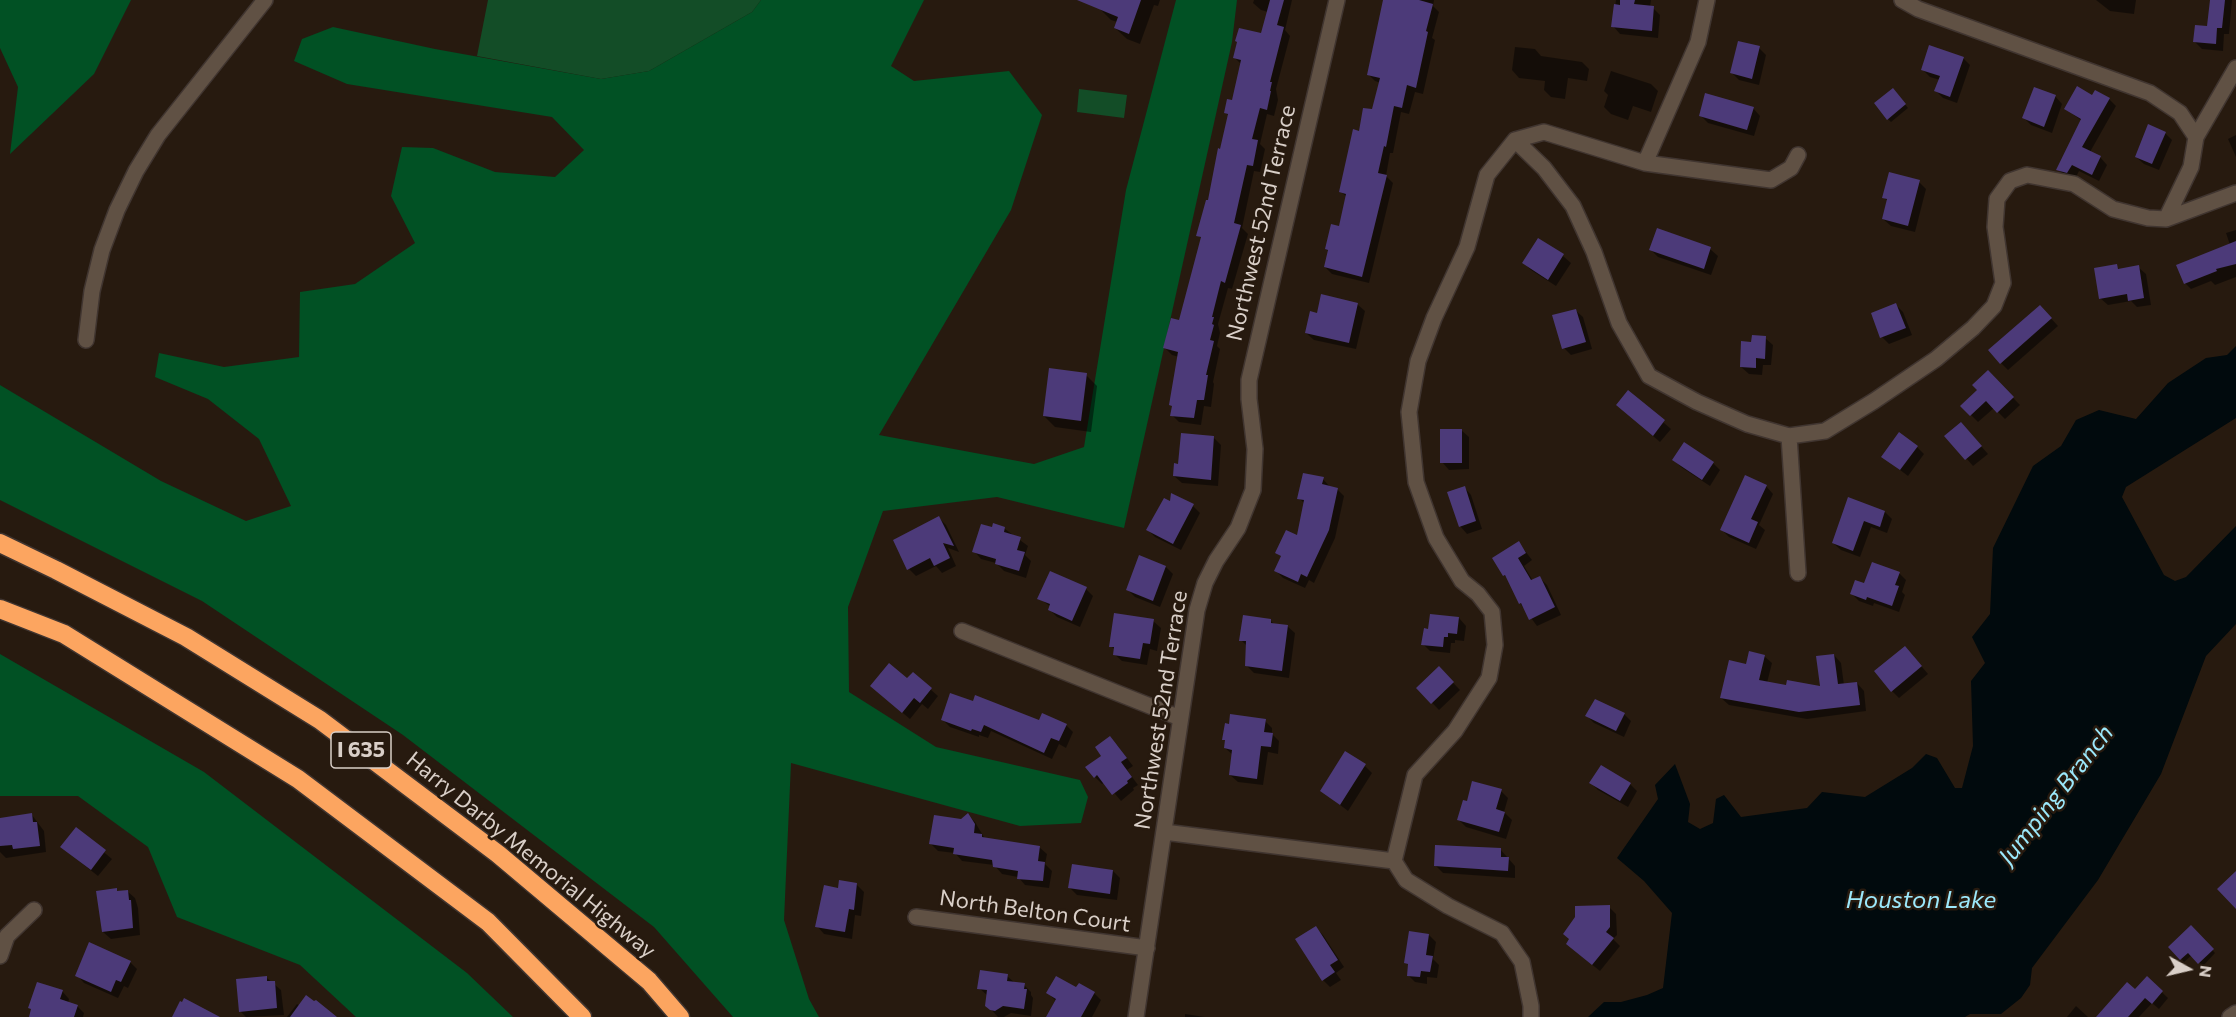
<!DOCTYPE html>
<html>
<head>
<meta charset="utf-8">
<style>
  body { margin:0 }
  #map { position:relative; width:2236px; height:1017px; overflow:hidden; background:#271a0f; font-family:Commissioner,sans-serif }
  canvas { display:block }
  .north { position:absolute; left:2158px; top:939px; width:60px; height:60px; -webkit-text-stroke:4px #271a0f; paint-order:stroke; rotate:98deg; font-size:16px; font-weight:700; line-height:24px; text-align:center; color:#d9cfc8 }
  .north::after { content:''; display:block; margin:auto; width:21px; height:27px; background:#d9cfc8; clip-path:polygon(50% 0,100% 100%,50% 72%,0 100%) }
</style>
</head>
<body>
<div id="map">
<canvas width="2236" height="1017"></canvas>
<div class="north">N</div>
</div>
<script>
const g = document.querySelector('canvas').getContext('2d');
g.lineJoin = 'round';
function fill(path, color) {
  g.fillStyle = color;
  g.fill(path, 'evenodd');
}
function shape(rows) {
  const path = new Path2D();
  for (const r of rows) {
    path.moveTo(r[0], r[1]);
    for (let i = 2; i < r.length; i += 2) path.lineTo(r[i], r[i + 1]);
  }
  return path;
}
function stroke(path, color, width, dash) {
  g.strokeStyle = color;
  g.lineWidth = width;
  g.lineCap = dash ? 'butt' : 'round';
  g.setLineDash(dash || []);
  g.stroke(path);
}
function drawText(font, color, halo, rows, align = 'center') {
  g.font = font + ' Commissioner,sans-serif';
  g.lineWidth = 5;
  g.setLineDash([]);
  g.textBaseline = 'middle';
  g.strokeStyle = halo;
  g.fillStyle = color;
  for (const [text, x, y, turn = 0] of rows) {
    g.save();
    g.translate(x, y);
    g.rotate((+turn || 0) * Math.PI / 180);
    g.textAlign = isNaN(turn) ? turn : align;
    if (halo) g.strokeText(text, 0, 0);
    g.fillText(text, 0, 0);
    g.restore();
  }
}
fill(shape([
  [488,0,761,0,752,12,649,71,601,79,477,56],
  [1079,89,1127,95,1124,118,1077,112]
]), '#134d27');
fill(shape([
  [0,0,131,0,94,74,10,154,18,87,0,48],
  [761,0,924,0,891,66,914,81,1009,71,1042,115,1011,210,879,435,1034,464,1084,447,1126,190,1176,0,1237,0,1232,42,1124,528,997,497,883,511,848,607,849,692,936,747,1080,780,1088,797,1081,823,1020,826,791,763,784,920,809,999,819,1017,733,1017,654,927,403,735,202,601,0,500,0,385,161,481,246,521,291,506,259,439,208,399,155,377,159,353,224,367,299,357,300,292,355,284,415,243,391,196,402,147,433,148,495,172,555,177,584,150,552,117,347,84,294,61,302,39,333,27,435,49,601,79,649,71,752,12],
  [0,654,204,772,467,973,513,1017,356,1017,300,965,177,917,148,847,78,796,0,796]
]), '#015124');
fill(shape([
  [2236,346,2236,418,2126,487,2122,497,2164,575,2175,581,2186,577,2236,526,2236,624,2206,656,2161,774,2098,880,2032,968,2030,985,2021,998,2001,1014,1970,1014,1965,1017,1588,1017,1604,1002,1621,1002,1647,995,1663,988,1672,913,1644,881,1617,858,1658,799,1655,785,1675,764,1690,804,1688,822,1700,829,1713,823,1716,799,1724,795,1741,817,1807,808,1822,792,1865,797,1912,768,1926,754,1937,758,1955,788,1962,788,1973,746,1971,681,1985,663,1972,637,1990,614,1993,548,2033,466,2061,446,2076,420,2099,410,2136,419,2168,383,2206,358,2227,355]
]), '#010a0d');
fill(shape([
  [1103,0,1160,0,1158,6,1154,5,1140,44,1127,39,1115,28,1117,22,1111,20,1100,9],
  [1254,0,1292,0,1285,30,1290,36,1276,89,1278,100,1274,116,1267,114,1260,144,1265,149,1260,172,1254,171,1242,228,1248,234,1232,289,1228,288,1218,324,1220,333,1217,346,1220,349,1213,382,1214,384,1211,407,1204,406,1201,425,1179,422,1172,415,1179,357,1172,355,1165,348,1180,322,1202,239,1198,235,1209,202,1229,116,1226,113,1233,102,1242,65,1235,58,1262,35,1268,12,1261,10,1253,3],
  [1385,0,1434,0,1433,6,1439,12,1432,38,1435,40,1423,94,1415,92,1409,114,1401,112,1393,153,1390,153,1386,176,1393,183,1369,283,1332,274,1325,267,1329,252,1326,249,1340,227,1347,197,1341,192,1360,132,1373,111,1381,83,1375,81,1368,74],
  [1616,0,1651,0,1650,7,1653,8,1660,15,1658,38,1620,34,1613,26],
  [2096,0,2136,0,2134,14,2110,11],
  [2211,0,2232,0,2229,34,2224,34,2223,51,2202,49,2195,42,2209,27],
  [1515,47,1535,49,1541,56,1582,62,1589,69,1587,81,1568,78,1565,99,1551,97,1544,90,1545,81,1519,78,1512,70],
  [1759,48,1766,55,1759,85,1739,80,1732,73],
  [1963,58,1970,65,1957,103,1943,98,1936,91,1940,80,1930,77,1923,70],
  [1611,71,1651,84,1658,91,1651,112,1633,106,1628,120,1611,114,1604,107,1608,95,1604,91],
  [1896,93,1908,108,1891,122,1888,119],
  [2055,96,2062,104,2052,133,2031,125,2024,118],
  [2092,97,2109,99,2116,106,2090,152,2100,157,2107,165,2099,181,2079,171,2075,179,2065,176,2058,169,2082,121,2066,109],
  [1753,108,1760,116,1754,136,1708,123,1700,115],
  [2165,133,2172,140,2159,170,2144,164,2136,157],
  [2236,135,2236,157,2228,139],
  [1919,182,1926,189,1915,232,1891,226,1883,219,1888,201,1883,197],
  [1658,230,1710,249,1718,256,1711,275,1658,257,1651,250],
  [2236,230,2236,277,2215,285,2211,281,2191,289,2185,283,2230,245,2226,233],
  [1539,240,1563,256,1571,263,1556,286,1531,270,1524,263],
  [2116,266,2120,270,2138,267,2146,274,2151,305,2137,307,2131,301,2108,305,2100,298],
  [1357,304,1365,311,1356,349,1314,340,1306,333,1318,315],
  [1896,305,1903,312,1912,335,1889,344,1882,337],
  [1575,310,1583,317,1592,349,1571,355,1564,348],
  [2047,314,2058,326,2008,370,2001,363],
  [1765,338,1773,345,1771,365,1763,365,1762,375,1749,374,1741,367],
  [1988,372,2020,405,2005,419,1994,408,1978,422,1962,406,1979,390],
  [1086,375,1097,386,1091,432,1055,427,1044,416],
  [1628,392,1671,429,1660,442,1625,412],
  [1461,430,1469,437,1469,469,1449,470,1442,462],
  [1968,431,1988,454,1973,466,1947,436],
  [1214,438,1221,445,1218,486,1182,483,1174,476,1179,465],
  [1917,447,1924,454,1908,476,1883,457],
  [1674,460,1713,463,1720,470,1710,486,1681,467],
  [1323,479,1330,487,1337,489,1344,496,1335,538,1314,583,1309,580,1305,588,1283,578,1275,570,1282,557,1277,553,1298,537,1305,504,1299,498],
  [1766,486,1773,494,1759,525,1765,530,1756,549,1729,537,1722,530],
  [1464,487,1471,495,1482,529,1467,534,1460,526],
  [1173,495,1193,506,1200,513,1181,550,1155,537,1148,530,1172,504],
  [1849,499,1885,512,1892,519,1887,533,1871,527,1860,557,1841,550,1833,543],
  [939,518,946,525,959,552,948,548,956,566,942,573,936,566,916,576,909,569],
  [993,529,1005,529,1028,546,1025,555,1031,561,1026,578,1004,571,996,563,981,559,974,551],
  [1519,543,1532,560,1524,566,1533,581,1540,578,1547,585,1561,615,1537,626,1520,603,1508,579,1504,575],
  [1166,567,1173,574,1160,607,1135,597,1128,590],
  [1050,573,1086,589,1093,596,1080,627,1057,617,1050,610,1051,607,1039,598],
  [1899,573,1906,580,1902,592,1905,595,1899,612,1874,603,1873,606,1859,601,1852,594,1865,585],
  [1459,618,1466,626,1464,641,1455,640,1455,643,1451,643,1450,653,1430,651,1423,644],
  [1270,620,1275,625,1287,626,1295,633,1289,678,1254,673,1247,666,1248,647,1241,640],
  [1153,621,1161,628,1157,651,1150,649,1147,665,1122,661,1114,654,1115,650,1111,646],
  [1834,655,1841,663,1844,685,1857,683,1864,691,1866,711,1807,719,1729,705,1721,698,1748,665,1764,656,1772,663,1767,683,1787,687,1822,688],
  [1912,655,1928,674,1899,698,1892,691],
  [1439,668,1460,690,1439,710,1418,688],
  [913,674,938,696,928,709,922,704,910,719,879,693,908,680],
  [1624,714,1631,721,1624,737,1594,723,1587,716],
  [943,720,1040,722,1066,725,1073,732,1066,748,1059,744,1052,759,991,731,988,738,979,735,979,737,950,727],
  [1265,721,1272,728,1272,734,1279,741,1278,754,1268,752,1263,785,1238,782,1230,775,1233,755,1225,748,1226,742,1224,739],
  [1117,745,1133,766,1127,770,1138,785,1133,788,1134,790,1121,801,1105,782,1102,784,1095,777],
  [1365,766,1372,773,1348,811,1322,791],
  [1591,783,1630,784,1637,791,1628,807,1598,790],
  [1501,791,1508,798,1504,812,1512,820,1506,839,1466,827,1459,820,1468,802],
  [32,815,44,831,46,852,6,858,0,852,0,820],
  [968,815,975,822,985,839,1039,847,1047,854,1045,864,1052,871,1049,888,1025,885,1018,877,1002,874,994,865,962,861,955,853,938,851,931,844],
  [76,829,112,859,98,876,70,854],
  [1500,849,1515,866,1515,878,1443,873,1435,865],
  [1113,871,1120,878,1117,900,1077,895,1070,888],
  [856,884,864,892,861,916,855,915,852,939,824,934,817,926,839,890],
  [116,890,119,892,127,891,135,898,138,908,140,935,111,939,103,932],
  [1609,907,1616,914,1617,935,1613,939,1620,946,1600,971,1575,951],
  [2191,927,2215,953,2203,966,2192,955,2184,962,2170,947],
  [1316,928,1323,935,1344,967,1336,973,1341,980,1330,987,1323,980],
  [1429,935,1436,942,1433,959,1439,965,1437,978,1427,977,1427,984,1415,982,1408,975,1409,966,1406,962],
  [130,962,137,969,128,988,124,986,118,998,84,983,77,975],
  [1007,976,1015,983,1024,985,1031,992,1031,995,1033,998,1031,1016,1011,1013,1004,1017,998,1017,987,1005,988,996,979,988],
  [267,978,281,990,284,1015,246,1017,240,1011],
  [2147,978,2168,998,2159,1009,2152,1003,2139,1017,2098,1017,2135,991],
  [1077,989,1094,993,1101,1000,1092,1017,1048,1017,1055,1000,1048,993],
  [62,991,69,999,68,1003,77,1006,84,1013,83,1017,31,1017],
  [297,1004,300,1006,333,1017,287,1017],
  [2076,1006,2088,1017,2067,1017],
  [1185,1014,1205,1017,1185,1017]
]), '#0007');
fill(shape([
  [1077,0,1141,0,1129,34,1114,28,1118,17],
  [1270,0,1284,0,1277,25,1284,27,1270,82,1272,82,1270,91,1271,91,1267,110,1260,108,1252,139,1258,140,1253,166,1247,165,1234,223,1241,225,1225,283,1221,281,1212,317,1214,317,1212,324,1214,325,1210,340,1214,341,1206,375,1208,375,1204,400,1197,400,1194,418,1170,416,1172,406,1169,405,1178,352,1163,348,1171,318,1179,320,1201,237,1196,236,1206,200,1208,200,1218,148,1220,149,1228,114,1224,113,1227,99,1232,100,1241,60,1233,58,1237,42,1235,41,1239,28,1261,33],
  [1383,0,1419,0,1433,4,1426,31,1428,32,1416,88,1407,85,1402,108,1394,106,1386,147,1384,146,1378,173,1387,175,1362,277,1324,267,1328,250,1325,249,1331,224,1339,226,1346,194,1339,192,1353,129,1359,131,1363,108,1372,109,1380,78,1367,75],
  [1620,0,1635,0,1634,4,1654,6,1652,31,1611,27,1614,4,1620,5],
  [2210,0,2225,0,2222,28,2217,28,2216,44,2193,42,2195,25,2207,26],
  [1738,41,1760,46,1752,79,1730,73],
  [1929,45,1964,57,1950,97,1934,91,1940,76,1921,70],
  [2077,86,2092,95,2095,90,2110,98,2082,147,2101,156,2092,175,2072,165,2067,173,2056,170,2081,119,2064,109],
  [2034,87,2056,95,2044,127,2022,118],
  [1893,88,1906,104,1887,120,1874,103],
  [1705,93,1754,107,1747,130,1699,116],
  [2148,124,2166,132,2152,164,2135,157],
  [1889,172,1920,180,1908,226,1882,219,1887,199,1882,198],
  [1657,228,1711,247,1704,269,1649,250],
  [1538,238,1564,254,1548,280,1522,263],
  [2236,241,2236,264,2216,269,2217,271,2184,284,2176,265],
  [2117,264,2118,269,2139,265,2144,298,2128,301,2127,294,2099,299,2094,268],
  [1321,294,1358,303,1349,343,1305,333,1310,311,1317,313],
  [1896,303,1906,328,1880,338,1871,313],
  [2040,305,2052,318,2000,364,1988,350],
  [1576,309,1586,342,1562,349,1552,315],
  [1752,335,1766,336,1765,359,1756,358,1756,368,1740,367,1741,341,1751,342],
  [1049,368,1087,373,1081,421,1043,416],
  [1988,370,2014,397,1997,413,1986,401,1970,416,1960,406,1977,390,1972,385],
  [1628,390,1665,420,1653,436,1616,405],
  [1961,422,1982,446,1965,460,1944,436],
  [1440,429,1462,429,1462,463,1440,463],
  [1899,432,1918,446,1900,470,1881,457],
  [1181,433,1214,436,1211,480,1173,476,1174,463,1178,464],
  [1684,442,1714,462,1702,480,1672,460],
  [1303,473,1324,477,1322,484,1338,488,1329,530,1307,577,1301,574,1298,582,1274,571,1281,556,1275,553,1286,530,1297,535,1304,500,1297,499],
  [1745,475,1767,485,1751,519,1758,522,1749,543,1720,530],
  [1465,486,1476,521,1459,527,1447,492],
  [1171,493,1194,504,1173,544,1146,530,1164,498,1170,501],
  [1848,497,1885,511,1880,527,1864,521,1853,551,1832,543],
  [939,516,954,546,943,543,950,558,934,566,930,558,907,570,893,540],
  [993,523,1005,527,1004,532,1021,537,1017,550,1025,552,1019,571,995,564,996,559,972,552,981,524,992,527],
  [1519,541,1526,553,1518,558,1531,580,1540,576,1555,607,1529,620,1521,603,1519,604,1505,575,1503,576,1492,558],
  [1139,555,1166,566,1153,601,1126,590],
  [1872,562,1900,572,1895,585,1899,586,1892,606,1867,597,1866,600,1850,594,1855,580,1864,583],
  [1050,571,1087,587,1072,621,1048,610,1050,604,1037,599],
  [1114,613,1154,619,1150,644,1143,643,1140,659,1113,655,1114,647,1109,647],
  [1430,614,1459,617,1457,634,1448,633,1448,637,1444,637,1443,647,1421,645,1424,628,1428,629],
  [1243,615,1271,619,1271,623,1288,625,1282,671,1245,666,1246,641,1239,641],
  [1905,646,1922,666,1891,692,1874,671],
  [1749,651,1765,655,1759,680,1786,685,1787,680,1820,686,1816,656,1834,654,1838,684,1857,682,1860,705,1799,712,1720,698,1729,660,1746,664],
  [889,663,907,678,913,672,932,688,920,703,914,698,902,713,870,686],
  [1439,666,1454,682,1431,704,1416,688],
  [950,693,973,701,975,695,1039,720,1042,713,1067,724,1059,741,1051,738,1044,753,984,725,981,732,972,729,971,731,941,720],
  [1595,699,1625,713,1616,731,1585,716],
  [1230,714,1266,719,1264,732,1273,733,1271,747,1261,746,1257,779,1229,775,1232,750,1224,748,1225,740,1222,740,1225,723,1229,724],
  [1110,736,1127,758,1121,762,1132,777,1127,781,1128,783,1112,795,1097,775,1094,778,1085,767,1101,756,1095,747],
  [1345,751,1366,764,1340,805,1320,791],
  [1601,765,1631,783,1620,801,1589,783],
  [1472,781,1502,789,1496,809,1505,812,1499,832,1457,820,1463,800,1467,801],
  [32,813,33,822,37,822,40,846,13,849,12,845,0,846,0,818],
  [968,813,975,824,974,833,982,834,982,837,1040,846,1038,861,1045,862,1043,881,1017,879,1018,871,993,867,992,860,953,854,954,848,929,844,934,815,961,819],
  [76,827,106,850,91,870,60,847],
  [1435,845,1501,848,1501,857,1509,857,1508,871,1434,866],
  [1072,864,1113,870,1110,894,1068,888],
  [2236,871,2236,909,2217,889],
  [839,880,857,883,854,910,849,909,845,932,815,927,824,885,838,888],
  [117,888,117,891,128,890,129,900,131,900,133,928,102,932,96,891],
  [1610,905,1610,927,1606,932,1614,938,1592,965,1566,944,1569,939,1563,934,1575,917,1575,906],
  [2191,925,2214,949,2198,964,2188,953,2180,960,2168,947],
  [1316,926,1338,960,1330,965,1335,972,1322,981,1295,939],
  [1409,931,1429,934,1426,955,1433,956,1430,972,1421,971,1420,977,1407,976,1408,964,1404,963],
  [89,942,131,961,121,982,116,980,111,992,75,976],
  [980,970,1008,974,1007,981,1025,983,1024,989,1027,989,1024,1009,1003,1006,995,1011,990,1010,985,1006,987,990,977,989],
  [267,976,267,981,275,981,277,1008,239,1012,236,979],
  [1056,976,1076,987,1079,983,1095,992,1081,1017,1046,1017,1056,999,1046,993],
  [2147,976,2163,991,2152,1004,2145,998,2128,1017,2096,1017,2127,982,2135,989],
  [37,982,63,990,60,999,78,1005,74,1017,29,1017,31,1009,28,1008],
  [306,995,314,1001,316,1000,337,1017,290,1017],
  [184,998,220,1017,172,1017,180,1001,182,1002]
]), '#4c3a79');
const minor = shape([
  [1902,0,1918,9,2150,93,2180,113,2196,137],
  [1515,140,1544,168,1573,206,1594,252,1619,323,1649,376,1697,402,1747,424,1789,436,1825,431,1874,401,1936,359,1973,328,1994,306,2003,283,1995,227,1997,199,2010,181,2027,175,2074,184,2113,209,2148,218,2166,219,2236,193],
  [1515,140,1487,175,1467,247,1434,318,1418,361,1409,412,1416,482,1436,538,1462,581,1478,594,1492,612,1495,645,1489,678,1455,731,1415,775,1394,861,1406,880,1448,906,1502,933,1522,962,1531,1006,1531,1017],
  [1515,140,1544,132,1645,163,1698,42,1707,0],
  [1645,163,1771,180,1791,168,1798,155],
  [2166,219,2191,167,2196,137,2236,68],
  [86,340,92,291,102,250,117,210,136,171,158,135,265,0],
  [1789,436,1798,573],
  [962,631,1180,718],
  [1164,832,1394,861],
  [916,917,1147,948],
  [0,956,7,936,34,910],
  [1136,1017,1197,610,1205,583,1216,561,1238,528,1253,490,1255,449,1249,399,1249,380,1337,0],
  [2230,1017,2236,1013]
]);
const highway = shape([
  [0,543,56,570,186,637,320,720,498,854,649,981,680,1017],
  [0,609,64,634,298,779,488,922,582,1017]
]);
stroke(minor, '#403530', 18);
stroke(highway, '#403530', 21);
stroke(minor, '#605144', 15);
stroke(highway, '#fca560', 18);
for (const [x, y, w] of [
  [361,750,60]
]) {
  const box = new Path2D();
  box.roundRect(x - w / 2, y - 18, w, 36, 4.5);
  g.fillStyle = '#271a0f';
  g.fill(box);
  stroke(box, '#d9cfc8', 1.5);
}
drawText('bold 21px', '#d9cfc8', null, [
  ["I 635",361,750]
]);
drawText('22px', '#d9cfc8', '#271a0f', [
  ["Northwest 52nd Terrace",1261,223,-77],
  ["Northwest 52nd Terrace",1161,710,-81],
  ["Harry Darby Memorial Highway",531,855,39],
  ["North Belton Court",1035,911,8]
]);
drawText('italic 24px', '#9ce8fb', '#271a0f', [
  ["Jumping Branch",2056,795,-52],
  ["Houston Lake",1921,900]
]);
</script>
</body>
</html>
